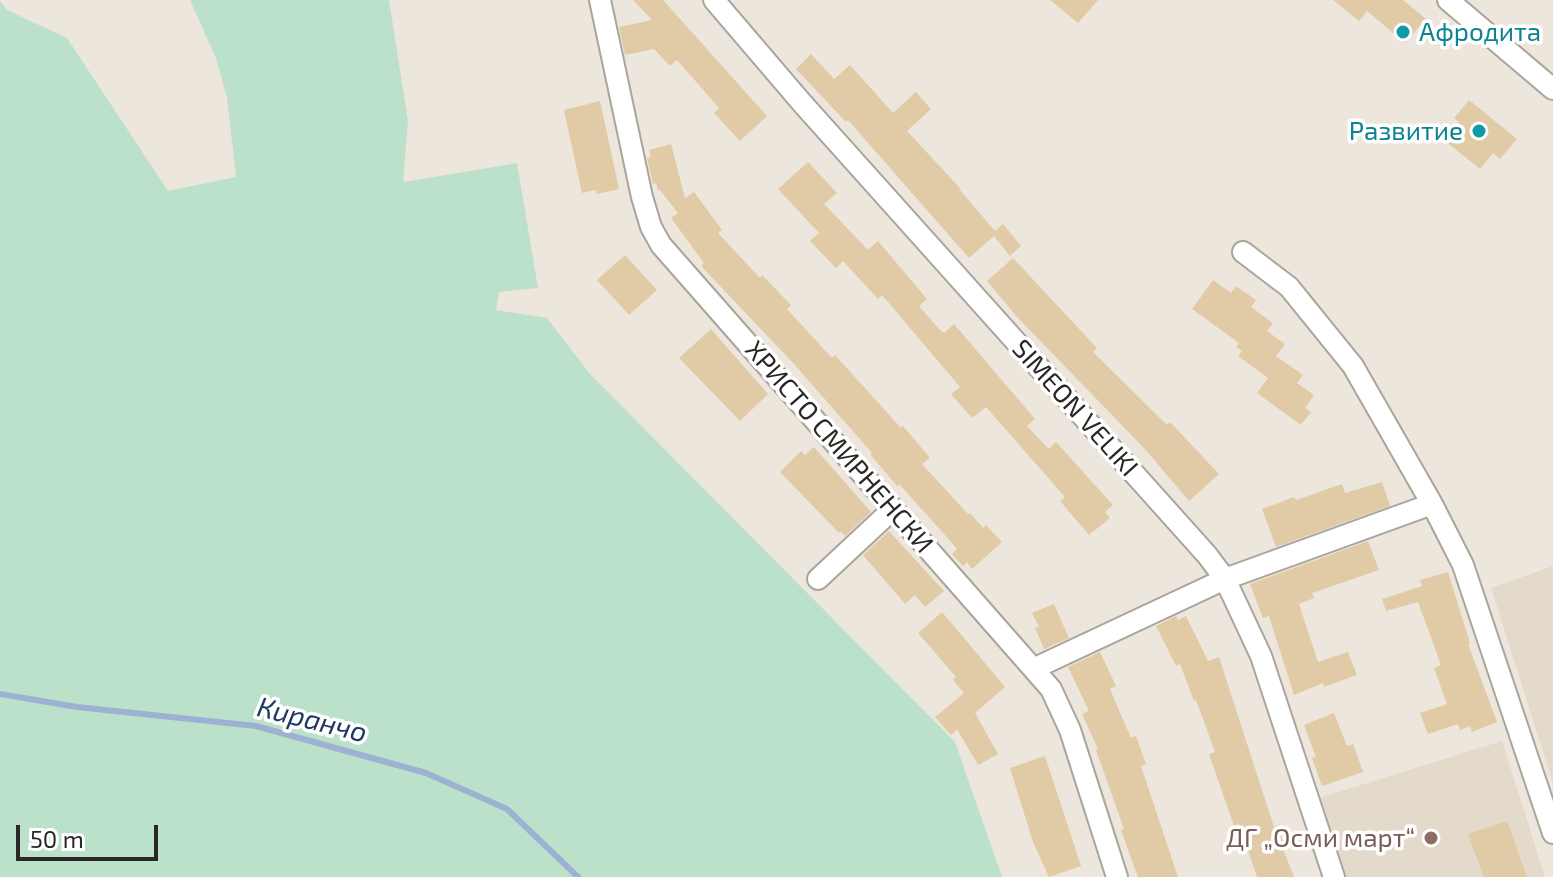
<!DOCTYPE html>
<html>
<head>
<meta charset="utf-8">
<style>
  body { margin:0 }
  #map { position:relative; width:1553px; height:877px; overflow:hidden; background:#ece6dd; font-family:"Exo 2",sans-serif }
  canvas { display:block }
  .scale { position:absolute; left:16px; top:825px; width:142px; height:36px; box-sizing:border-box; border:4px solid #282723; border-top:0; padding-left:10px; font-size:24px; line-height:28px; white-space:nowrap; color:#282723; -webkit-text-stroke:6px #fff; paint-order:stroke }
</style>
</head>
<body>
<div id="map">
<canvas width="1553" height="877"></canvas>
<div class="scale">50 m</div>
</div>
<script>
const g = document.querySelector('canvas').getContext('2d');
g.lineJoin = 'round';
function fill(path, color) {
  g.fillStyle = color;
  g.fill(path, 'evenodd');
}
function shape(rows) {
  const path = new Path2D();
  for (const r of rows) {
    path.moveTo(r[0], r[1]);
    for (let i = 2; i < r.length; i += 2) path.lineTo(r[i], r[i + 1]);
  }
  return path;
}
function stroke(path, color, width, dash) {
  g.strokeStyle = color;
  g.lineWidth = width;
  g.lineCap = dash ? 'butt' : 'round';
  g.setLineDash(dash || []);
  g.stroke(path);
}
function drawText(font, color, halo, rows, align = 'center') {
  g.font = font + ' "Exo 2",sans-serif';
  g.lineWidth = 7;
  g.setLineDash([]);
  g.textBaseline = 'middle';
  g.strokeStyle = halo;
  g.fillStyle = color;
  for (const [text, x, y, turn = 0] of rows) {
    g.save();
    g.translate(x, y);
    g.rotate((+turn || 0) * Math.PI / 180);
    g.textAlign = isNaN(turn) ? turn : align;
    if (halo) g.strokeText(text, 0, 0);
    g.fillText(text, 0, 0);
    g.restore();
  }
}
fill(shape([
  [1553,566,1553,783,1491,588],
  [1502,741,1545,877,1343,877,1316,799]
]), '#e3dacb');
fill(shape([
  [190,0,389,0,408,121,403,182,517,163,538,288,499,292,496,310,547,318,590,374,955,742,1002,877,0,877,0,1,7,10,67,38,168,191,236,177,227,98,216,58]
]), '#bce1cb');
stroke(shape([
  [0,694,77,707,256,726,426,773,507,809,578,877]
]), '#9db1d3', 6);
fill(shape([
  [633,0,663,0,767,116,740,141,714,113,719,108,677,60,670,66,654,49,625,55,619,27,652,20],
  [1050,0,1098,0,1078,23],
  [1333,0,1403,0,1426,19,1405,43,1367,11,1359,21],
  [811,54,834,79,850,65,893,113,916,92,931,109,907,131,960,188,959,189,995,231,1003,224,1021,246,1010,256,994,236,969,258,848,120,846,122,796,69],
  [1469,100,1517,139,1500,159,1493,153,1480,169,1444,140,1459,122,1454,118],
  [600,101,619,189,597,194,596,190,582,193,564,110],
  [671,144,685,198,694,192,722,230,718,233,760,278,762,275,791,305,787,309,832,358,835,355,901,428,903,426,930,458,922,464,968,514,970,513,983,528,986,525,1002,542,972,569,967,562,963,566,952,554,957,549,945,535,899,484,897,486,870,454,872,453,794,364,701,266,704,263,671,218,678,213,660,190,658,190,656,183,653,184,647,158,651,157,649,150],
  [808,162,837,193,824,204,868,250,878,241,927,299,919,306,939,329,944,333,954,324,1035,419,1027,426,1049,449,1056,442,1113,505,1105,512,1110,518,1089,535,1060,501,1065,497,986,407,972,418,951,394,960,387,882,295,878,299,843,261,836,268,810,241,819,233,778,189],
  [625,255,657,290,629,315,597,280],
  [1013,258,1097,348,1093,352,1167,425,1170,422,1219,474,1189,501,1143,447,1018,318,987,281],
  [1213,280,1231,293,1236,286,1256,300,1251,307,1273,323,1267,331,1285,344,1276,356,1303,375,1297,383,1314,395,1305,408,1311,412,1301,425,1257,393,1268,378,1238,356,1242,351,1236,347,1239,343,1192,309],
  [711,329,768,394,740,421,679,358],
  [814,447,871,512,845,536,841,531,839,533,780,472,801,451,805,455],
  [1382,482,1390,506,1276,547,1262,509,1294,497,1296,500,1342,484,1345,493],
  [889,531,944,591,925,607,915,595,905,604,863,555],
  [1368,541,1379,570,1312,593,1314,598,1299,604,1318,662,1348,652,1357,675,1324,687,1323,683,1294,695,1269,616,1263,618,1250,584],
  [1448,572,1470,643,1468,644,1497,722,1472,732,1470,726,1460,730,1458,724,1428,734,1420,713,1447,704,1434,668,1441,665,1418,602,1386,611,1382,599,1422,586,1420,580],
  [1054,604,1069,638,1044,649,1035,628,1039,627,1032,613],
  [942,612,1005,687,975,713,998,754,978,765,957,729,951,735,935,717,964,693,953,680,956,677,918,633],
  [1176,616,1178,620,1186,616,1208,661,1219,657,1274,827,1278,825,1285,848,1283,849,1294,877,1257,877,1239,824,1234,826,1209,754,1215,752,1196,700,1194,701,1180,664,1176,666,1156,626],
  [1100,652,1116,686,1110,689,1131,738,1136,736,1146,764,1141,766,1178,877,1138,877,1132,861,1121,830,1124,829,1096,750,1098,749,1082,714,1089,711,1068,667],
  [1334,713,1347,746,1353,744,1363,772,1322,786,1312,758,1316,757,1304,725],
  [1045,756,1081,866,1049,877,1033,842,1010,768],
  [1507,821,1527,877,1484,877,1468,834]
]), '#e0cba6');
const street = shape([
  [600,0,642,197,651,227,661,245,1051,689,1070,730,1117,877],
  [714,0,802,103,1207,555,1225,579,1261,656,1334,877],
  [1448,0,1553,89],
  [1243,252,1289,287,1353,366,1432,504],
  [818,579,893,509],
  [1035,668,1225,579,1432,504,1463,565,1553,833]
]);
stroke(street, '#aaa59c', 24);
stroke(street, '#fff', 20);
for (const [x, y, r, color] of [
  [1403,32,8,"#0f9aa8"],
  [1479,131,8,"#0f9aa8"],
  [1431,838,8,"#8d6e63"]
]) {
  const dot = new Path2D();
  dot.arc(x, y, r, 0, 2 * Math.PI);
  g.fillStyle = color;
  g.fill(dot);
  stroke(dot, '#fff', 3);
}
drawText('26px', '#0d838f', '#fff', [
  ["Афродита",1419,32],
  ["Развитие",1463,131,"right"]
], 'left');
drawText('26px', '#282723', '#fff', [
  ["SIMEON VELIKI",1075,408,48],
  ["ХРИСТО СМИРНЕНСКИ",839,447,49]
]);
drawText('26px', '#785e54', '#fff', [
  ["ДГ „Осми март“",1415,838]
], 'right');
drawText('italic 28px', '#1f3865', '#fff', [
  ["Киранчо",312,720,14]
]);
</script>
</body>
</html>
